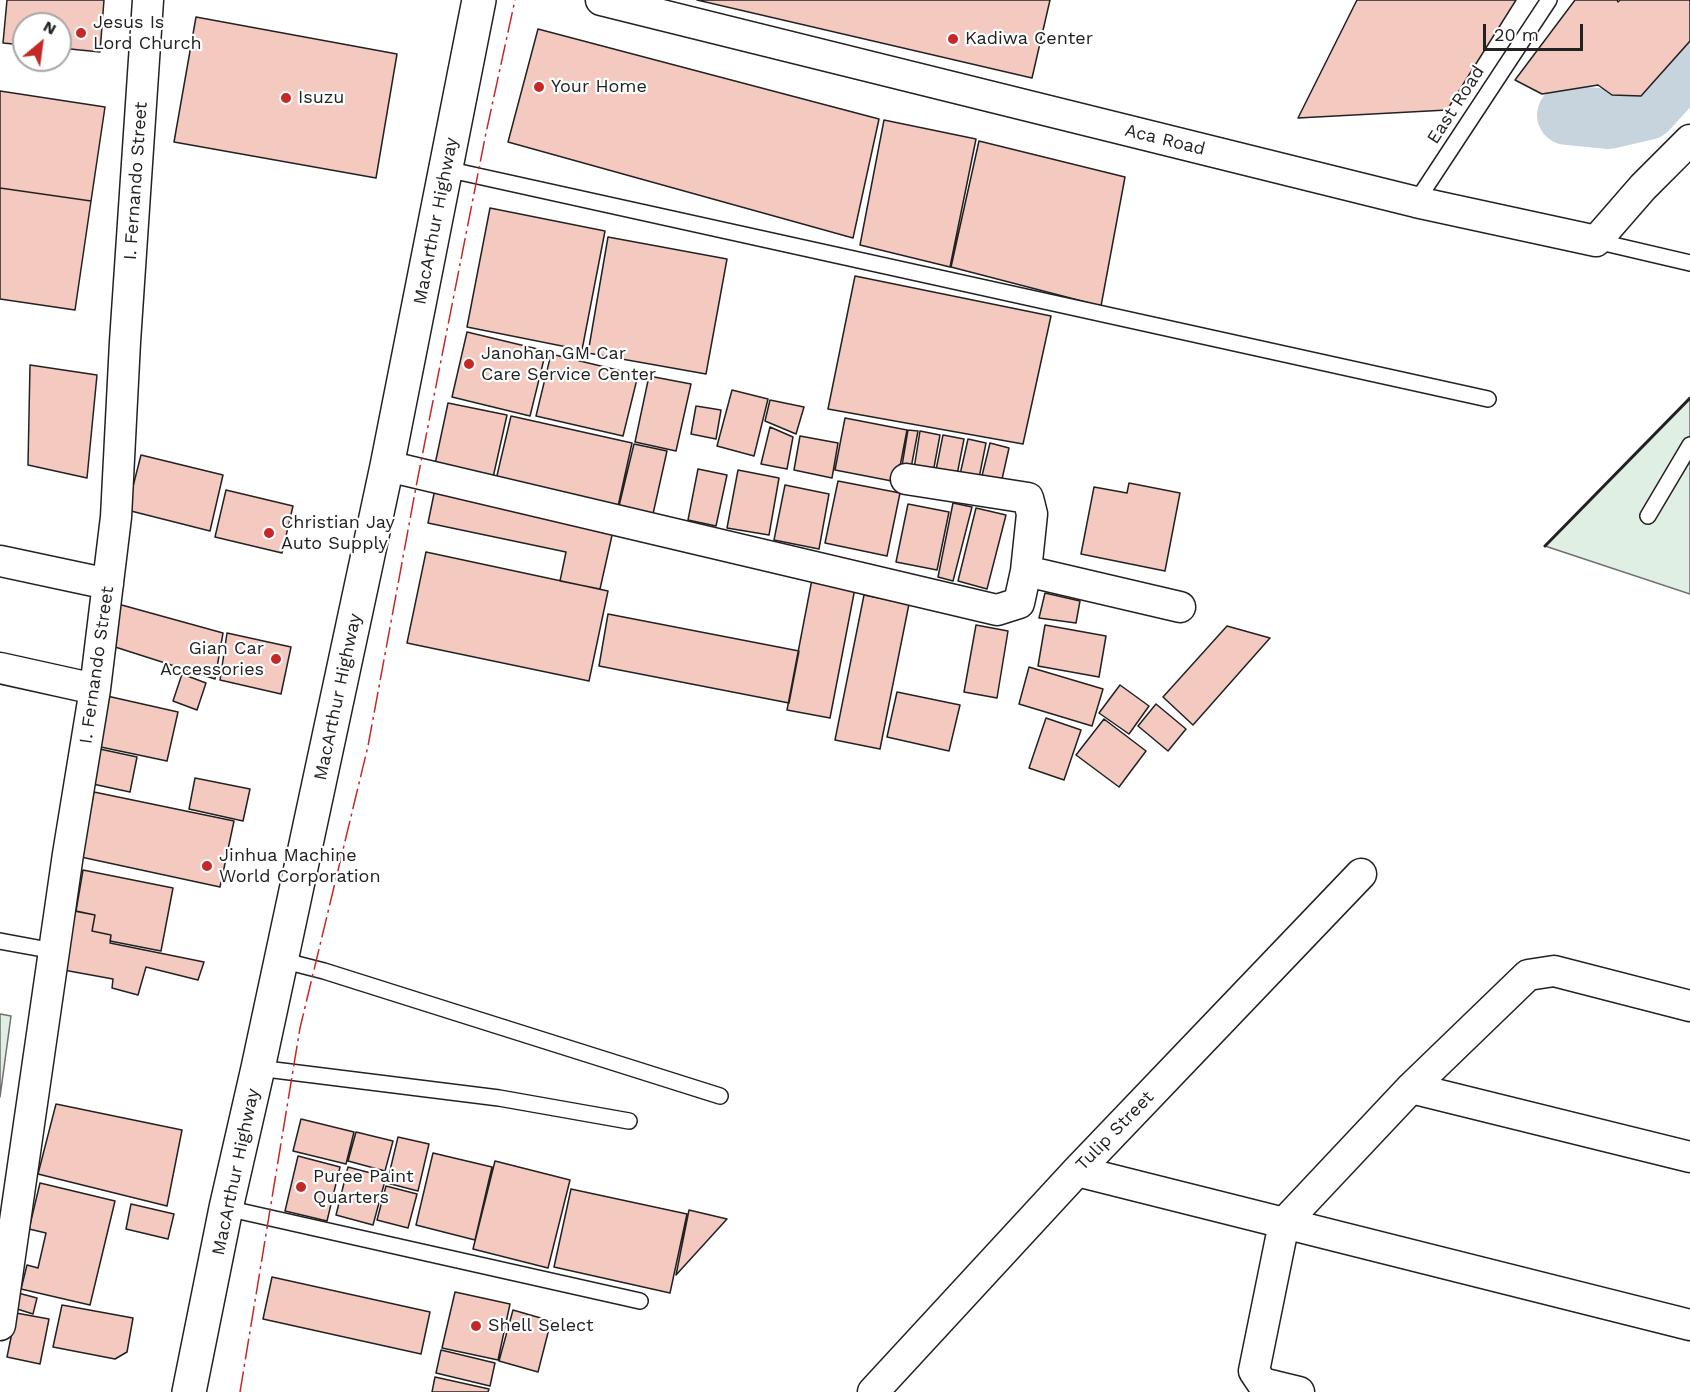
<!DOCTYPE html>
<html>
<head>
<meta charset="utf-8">
<style>
  body { margin:0 }
  #map { position:relative; width:1690px; height:1392px; overflow:hidden; background:#fff; font-family:"Work Sans",sans-serif }
  canvas { display:block }
  .north { position:absolute; left:12px; top:12px; width:60px; height:60px; box-sizing:border-box; background:#fff; border:2px solid #a7a7a7; border-radius:50%; rotate:29deg; font-size:16px; font-weight:700; line-height:24px; text-align:center; color:#222 }
  .north::after { content:''; display:block; margin:auto; width:21px; height:27px; background:#c62828; clip-path:polygon(50% 0,100% 100%,50% 72%,0 100%) }
  .scale { position:absolute; left:1483px; top:24px; width:100px; height:27px; box-sizing:border-box; border:3px solid #222; border-top:0; padding-left:8px; font-size:18px; line-height:21px; white-space:nowrap; color:#222; -webkit-text-stroke:4px #fff; paint-order:stroke }
</style>
</head>
<body>
<div id="map">
<canvas width="1690" height="1392"></canvas>
<div class="north">N</div>
<div class="scale">20 m</div>
</div>
<script>
const g = document.querySelector('canvas').getContext('2d');
g.lineJoin = 'round';
function fill(path, color) {
  g.fillStyle = color;
  g.fill(path, 'evenodd');
}
function shape(rows) {
  const path = new Path2D();
  for (const r of rows) {
    path.moveTo(r[0], r[1]);
    for (let i = 2; i < r.length; i += 2) path.lineTo(r[i], r[i + 1]);
  }
  return path;
}
function stroke(path, color, width, dash) {
  g.strokeStyle = color;
  g.lineWidth = width;
  g.lineCap = dash ? 'butt' : 'round';
  g.setLineDash(dash || []);
  g.stroke(path);
}
function drawText(font, color, halo, rows, align = 'center') {
  g.font = font + ' "Work Sans",sans-serif';
  g.lineWidth = 4.5;
  g.setLineDash([]);
  g.textBaseline = 'middle';
  g.strokeStyle = halo;
  g.fillStyle = color;
  for (const [text, x, y, turn = 0] of rows) {
    g.save();
    g.translate(x, y);
    g.rotate((+turn || 0) * Math.PI / 180);
    g.textAlign = isNaN(turn) ? turn : align;
    if (halo) g.strokeText(text, 0, 0);
    g.fillText(text, 0, 0);
    g.restore();
  }
}
const green = shape([
  [1690,398,1690,594,1545,546,1690,398],
  [0,1014,11,1016,0,1097,0,1014]
]);
fill(green, '#e0efe3');
stroke(green, '#6f6f6f', 1.5);
stroke(shape([
  [1647,110,1653,130]
]), '#c7d3dd', 10);
stroke(shape([
  [1567,115,1608,119,1647,110,1690,63]
]), '#c7d3dd', 60);
const building = shape([
  [7,0,104,0,100,52,60,48,60,24,24,24,24,45,3,43,7,0],
  [697,0,1050,0,1032,78,697,0],
  [1357,0,1516,0,1447,110,1298,118,1357,0],
  [1575,0,1617,0,1618,2,1620,0,1690,0,1690,41,1641,96,1612,95,1598,85,1542,94,1515,80,1575,0],
  [196,17,397,54,376,178,174,142,196,17],
  [538,29,879,119,853,238,508,142,538,29],
  [0,91,105,107,91,201,0,188,0,91],
  [884,120,976,139,950,267,860,245,884,120],
  [979,141,1125,177,1101,306,951,267,979,141],
  [0,188,91,201,75,310,0,299,0,188],
  [490,208,605,231,582,350,467,327,490,208],
  [608,237,727,259,706,374,588,353,608,237],
  [855,276,1051,316,1023,444,828,409,855,276],
  [467,332,546,351,530,416,452,397,467,332],
  [551,354,638,375,623,436,536,416,551,354],
  [30,365,97,375,87,478,28,465,30,365],
  [649,376,691,384,676,451,635,442,649,376],
  [732,390,768,399,754,456,717,446,732,390],
  [770,400,804,407,796,434,765,421,770,400],
  [448,403,507,415,492,482,434,469,448,403],
  [696,406,721,410,716,439,691,434,696,406],
  [511,416,632,443,617,511,495,484,511,416],
  [845,418,907,430,897,482,835,470,845,418],
  [770,427,793,437,787,469,761,464,770,427],
  [908,430,918,431,911,468,902,466,908,430],
  [920,431,940,435,932,478,913,475,920,431],
  [943,435,964,439,956,480,935,475,943,435],
  [800,436,838,443,832,478,794,470,800,436],
  [968,439,986,443,978,483,959,479,968,439],
  [990,443,1009,448,1000,488,980,484,990,443],
  [634,444,667,451,653,514,619,506,634,444],
  [141,455,223,475,210,531,127,510,141,455],
  [698,469,727,475,716,526,688,520,698,469],
  [738,470,779,478,769,535,727,528,738,470],
  [838,481,900,493,887,556,825,543,838,481],
  [1129,483,1180,493,1165,571,1081,554,1094,487,1127,493,1129,483],
  [436,484,615,522,600,589,560,581,566,552,428,523,436,484],
  [785,485,829,494,819,549,774,540,785,485],
  [226,490,293,506,282,553,215,537,226,490],
  [953,503,972,507,953,581,938,577,953,503],
  [908,504,949,512,937,570,896,562,908,504],
  [976,508,1006,515,987,589,958,581,976,508],
  [426,552,608,591,589,681,407,643,426,552],
  [813,574,856,583,830,718,787,710,813,574],
  [1045,593,1080,601,1076,623,1039,618,1045,593],
  [864,595,909,604,880,749,835,740,864,595],
  [118,604,223,633,215,679,112,646,118,604],
  [608,614,799,651,789,703,599,666,608,614],
  [976,625,1008,631,997,698,964,692,976,625],
  [1045,625,1106,636,1099,677,1038,666,1045,625],
  [1227,626,1270,638,1193,725,1163,697,1227,626],
  [227,633,291,647,281,694,220,680,227,633],
  [1029,667,1103,689,1092,726,1019,704,1029,667],
  [182,674,206,683,197,710,173,701,182,674],
  [1120,685,1149,706,1129,734,1099,713,1120,685],
  [897,692,960,705,949,751,887,737,897,692],
  [107,696,178,712,167,761,96,746,107,696],
  [1156,704,1186,729,1168,751,1138,726,1156,704],
  [1046,718,1081,730,1064,780,1029,768,1046,718],
  [1104,719,1146,751,1119,787,1076,755,1104,719],
  [95,748,137,757,130,792,88,783,95,748],
  [195,778,250,789,243,821,189,809,195,778],
  [94,792,234,821,220,887,81,857,94,792],
  [83,870,173,888,161,951,110,941,111,935,92,931,95,915,76,911,83,870],
  [69,910,95,915,92,931,111,935,110,943,204,962,198,980,146,967,138,995,112,988,113,979,58,969,69,910],
  [56,1104,182,1130,167,1206,38,1174,56,1104],
  [301,1119,354,1132,346,1164,293,1151,301,1119],
  [356,1132,393,1141,385,1171,348,1161,356,1132],
  [398,1137,429,1144,418,1191,387,1183,398,1137],
  [433,1153,492,1167,475,1240,416,1225,433,1153],
  [298,1156,340,1167,327,1221,285,1211,298,1156],
  [495,1161,570,1180,548,1268,473,1249,495,1161],
  [348,1167,386,1177,373,1225,336,1215,348,1167],
  [40,1183,115,1201,90,1305,21,1289,27,1265,38,1268,46,1233,29,1229,40,1183],
  [386,1186,417,1194,408,1228,377,1220,386,1186],
  [571,1189,687,1214,670,1293,554,1267,571,1189],
  [131,1204,174,1214,168,1239,126,1229,131,1204],
  [689,1210,727,1219,676,1275,689,1210],
  [272,1277,430,1312,421,1354,263,1319,272,1277],
  [455,1292,510,1304,498,1360,442,1348,455,1292],
  [18,1293,37,1298,33,1314,14,1308,18,1293],
  [62,1305,133,1318,127,1352,115,1359,53,1347,62,1305],
  [513,1310,551,1321,538,1372,499,1361,513,1310],
  [16,1313,49,1319,40,1364,7,1357,16,1313],
  [441,1350,495,1363,490,1386,436,1373,441,1350],
  [435,1377,489,1389,488,1392,432,1392,435,1377]
]);
fill(building, '#f3c9c0');
stroke(building, '#222', 1.5);
const service = shape([
  [446,169,1488,399],
  [1416,202,1549,0],
  [1596,241,1690,263],
  [1648,516,1690,445],
  [0,941,54,951],
  [281,960,324,971,720,1096],
  [258,1068,499,1098,629,1121],
  [226,1208,640,1301]
]);
const minor = shape([
  [601,0,1416,202,1596,241,1643,187,1690,140],
  [387,466,997,610,1019,603,1026,571,1032,514,1028,498,906,479],
  [0,561,108,584],
  [1026,571,1180,607],
  [0,668,95,689],
  [1411,1088,1690,1157],
  [1077,1171,1690,1325],
  [0,1325,68,854,95,689,116,517,125,342,148,0],
  [873,1392,1077,1171,1361,874],
  [1299,1392,1262,1383,1254,1371,1284,1223,1411,1088,1528,975,1554,971,1690,1006]
]);
const trunk = shape([
  [189,1392,226,1208,258,1068,387,466,479,0]
]);
stroke(service, '#222', 18);
stroke(minor, '#222', 33);
stroke(trunk, '#222', 36);
stroke(service, '#fff', 15);
stroke(minor, '#fff', 30);
stroke(trunk, '#fff', 33);
stroke(shape([
  [1545,546,1690,398]
]), '#222', 3);
stroke(shape([
  [240,1392,300,1028,368,746,416,487,486,133,515,0]
]), '#c62828', 1.5, [21, 4.5, 3, 4.5]);
for (const [x, y, r, color] of [
  [81,33,6,"#c62828"],
  [953,39,6,"#c62828"],
  [539,87,6,"#c62828"],
  [286,98,6,"#c62828"],
  [469,364,6,"#c62828"],
  [269,533,6,"#c62828"],
  [276,659,6,"#c62828"],
  [207,866,6,"#c62828"],
  [301,1187,6,"#c62828"],
  [476,1326,6,"#c62828"]
]) {
  const dot = new Path2D();
  dot.arc(x, y, r, 0, 2 * Math.PI);
  g.fillStyle = color;
  g.fill(dot);
  stroke(dot, '#fff', 2);
}
drawText('18px', '#222', '#fff', [
  ["Jesus Is",93,23],
  ["Lord Church",93,44],
  ["Kadiwa Center",965,39],
  ["Your Home",551,87],
  ["Isuzu",298,98],
  ["Janohan GM Car",481,354],
  ["Care Service Center",481,375],
  ["Christian Jay",281,523],
  ["Auto Supply",281,544],
  ["Gian Car",264,649,"right"],
  ["Accessories",264,670,"right"],
  ["Jinhua Machine",219,856],
  ["World Corporation",219,877],
  ["Puree Paint",313,1177],
  ["Quarters",313,1198],
  ["Shell Select",488,1326]
], 'left');
drawText('18px', '#222', '#fff', [
  ["East Road",1456,105,-57],
  ["Aca Road",1165,140,14],
  ["I. Fernando Street",136,181,-86],
  ["MacArthur Highway",436,221,-79],
  ["I. Fernando Street",97,665,-82],
  ["MacArthur Highway",338,697,-78],
  ["Tulip Street",1115,1131,-46],
  ["MacArthur Highway",236,1172,-78]
]);
</script>
</body>
</html>
